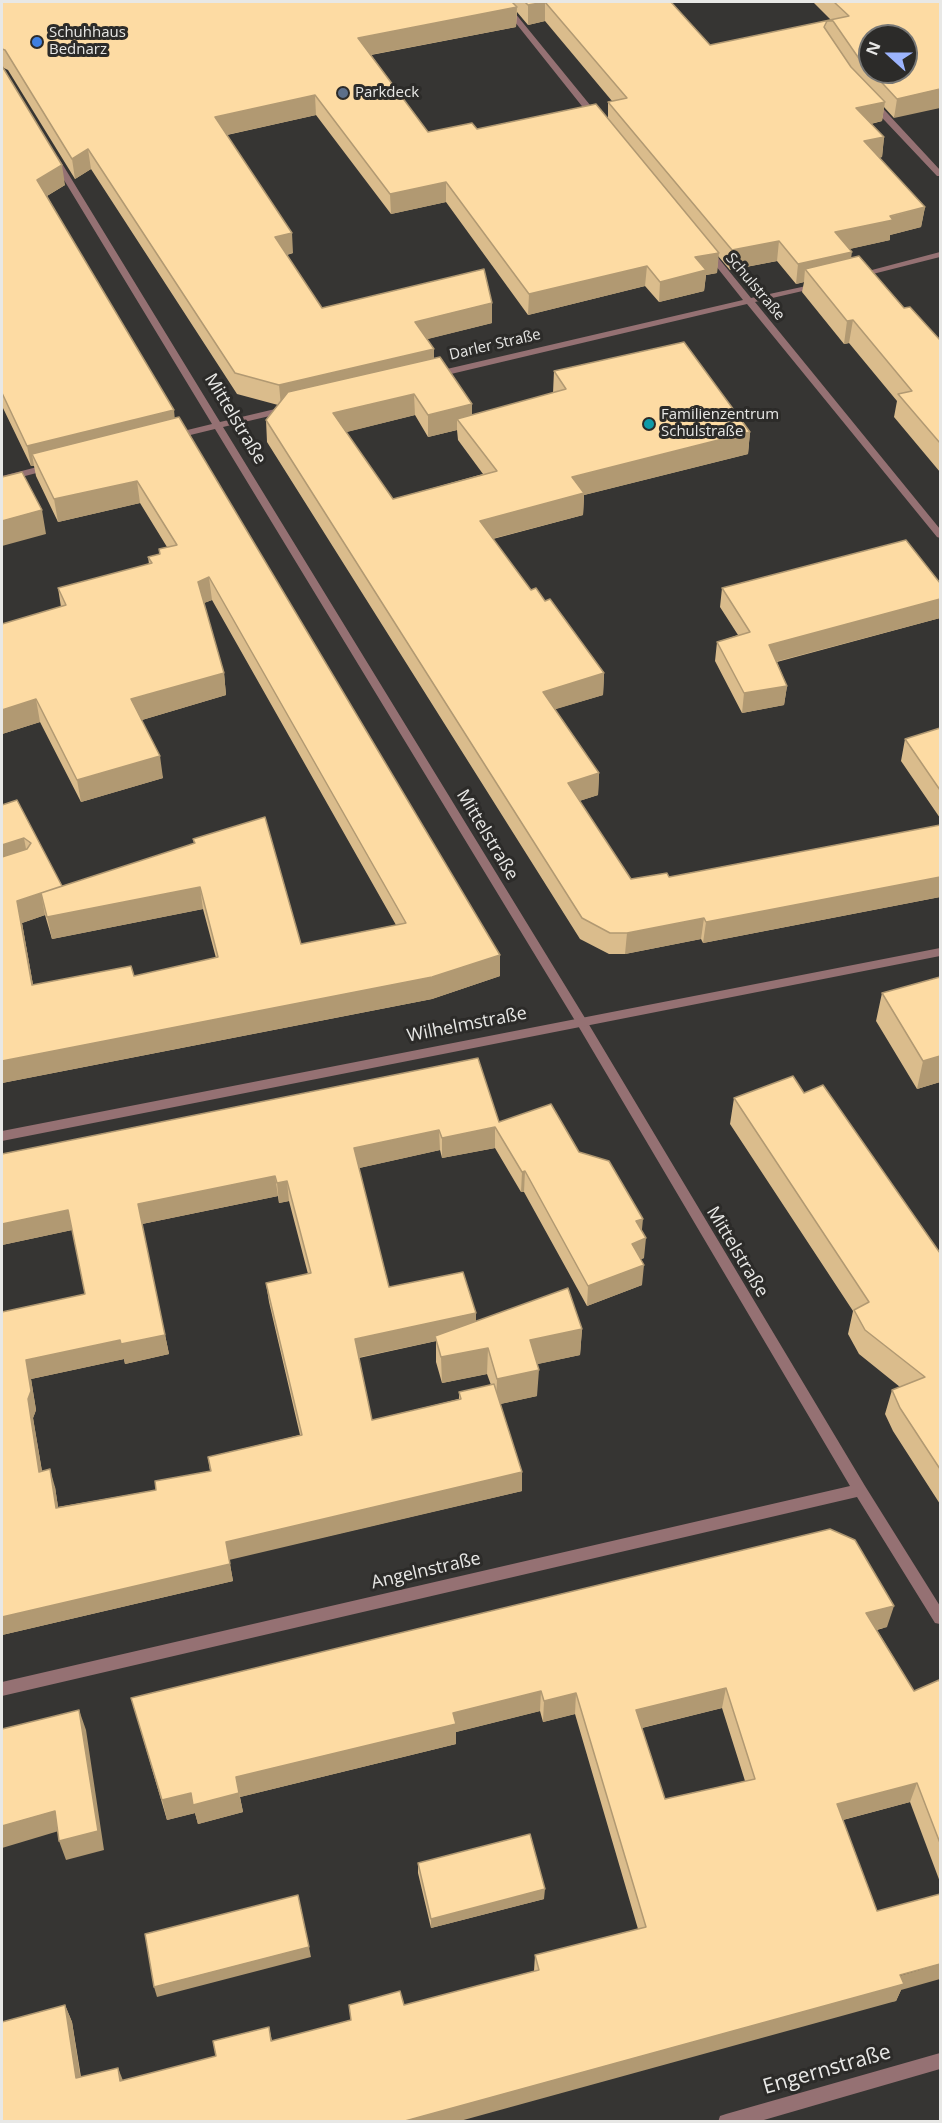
<!DOCTYPE html>
<html>
<head>
<meta charset="utf-8">
<style>
  body { margin:0 }
  #map { position:relative; width:942px; height:2123px; overflow:hidden; background:#363533; font-family:"Open Sans",sans-serif }
  canvas { display:block }
  .frame { position:absolute; inset:0; border:3px solid #e8e8e6; pointer-events:none }
  .north { position:absolute; left:858px; top:24px; width:60px; height:60px; box-sizing:border-box; background:#2c2b29; border:2px solid #777775; border-radius:50%; rotate:291deg; font-size:16px; font-weight:700; line-height:24px; text-align:center; color:#e8e8e6 }
  .north::after { content:''; display:block; margin:auto; width:21px; height:27px; background:#9cb4fd; clip-path:polygon(50% 0,100% 100%,50% 72%,0 100%) }
</style>
</head>
<body>
<div id="map">
<canvas width="942" height="2123"></canvas>
<div class="frame"></div>
<div class="north">N</div>
</div>
<script>
const g = document.querySelector('canvas').getContext('2d');
g.lineJoin = 'round';
function shape(rows) {
  const path = new Path2D();
  for (const r of rows) {
    path.moveTo(r[0], r[1]);
    for (let i = 2; i < r.length; i += 2) path.lineTo(r[i], r[i + 1]);
  }
  return path;
}
function fill(path, color) {
  g.fillStyle = color;
  g.fill(path, 'evenodd');
}
function stroke(path, color, width, dash) {
  g.strokeStyle = color;
  g.lineWidth = width;
  g.lineCap = dash ? 'butt' : 'round';
  g.setLineDash(dash || []);
  g.stroke(path);
}
function drawText(font, color, halo, rows, align = 'center') {
  g.font = font + ' "Open Sans",sans-serif';
  g.lineWidth = 6;
  g.setLineDash([]);
  g.textBaseline = 'middle';
  g.strokeStyle = halo;
  g.fillStyle = color;
  for (const [text, x, y, turn = 0] of rows) {
    g.save();
    g.translate(x, y);
    g.rotate((+turn || 0) * Math.PI / 180);
    g.textAlign = isNaN(turn) ? turn : align;
    if (halo) g.strokeText(text, 0, 0);
    g.fillText(text, 0, 0);
    g.restore();
  }
}
fill(shape([
  [499,2,506,2,599,116,599,120,593,120,499,2],
  [870,101,876,101,940,170,940,176,937,176,870,105,870,101],
  [51,155,58,157,220,422,288,406,293,409,291,411,223,427,585,1018,865,1486,940,1606,940,1624,935,1623,857,1497,2,1696,2,1682,850,1486,577,1024,215,429,174,439,169,436,171,434,212,424,50,157,51,155],
  [708,248,711,249,751,298,820,283,820,287,755,302,940,529,940,538,937,537,747,304,434,378,429,375,434,372,743,300,704,251,708,248],
  [940,252,940,257,857,278,853,275,940,252],
  [49,464,54,467,52,469,2,482,2,476,49,464],
  [940,2053,940,2069,757,2122,718,2122,720,2116,726,2114,940,2053]
]), '#957173');
fill(shape([
  [940,948,940,956,2,1141,2,1131,940,948]
]), '#957173');
fill(shape([
  [2,2,671,2,710,45,831,20,813,2,940,2,894,118,884,107,882,121,871,124,884,137,882,157,879,158,925,207,921,227,890,235,890,240,849,249,851,258,904,308,940,340,940,472,894,417,897,401,849,343,844,344,802,292,804,282,796,284,777,261,730,270,718,256,717,273,706,275,704,291,659,302,645,286,528,315,446,202,391,214,316,115,227,135,293,253,287,255,322,308,492,323,427,339,434,349,434,358,472,415,553,393,554,371,750,432,748,454,584,495,583,515,493,539,531,590,545,601,604,673,603,695,555,709,599,773,598,795,579,801,631,879,669,877,940,825,940,897,703,943,701,939,625,954,609,954,580,939,267,442,266,420,278,405,237,394,91,169,75,179,8,70,2,67,65,185,47,196,174,418,500,976,432,999,2,1083,2,805,62,886,194,844,193,839,301,944,396,925,212,600,204,603,224,673,226,695,142,720,163,778,81,802,40,722,2,734,2,624,61,607,58,588,149,564,148,557,159,554,159,549,167,547,140,503,58,522,36,476,34,466,31,466,2,406],
  [517,12,528,25,545,21,612,101,608,102,608,118,477,129,428,132,371,55,516,27],
  [870,36,906,72,870,72],
  [415,415,428,437,457,430,458,440,483,474,393,499,346,432],
  [203,909,216,958,134,976,33,985,22,923,45,915,52,939],
  [940,583,940,618,777,662,787,686,784,705,742,713,715,661,717,642,738,635,720,607,722,588],
  [940,728,940,818,901,761,905,739],
  [940,977,940,1082,917,1089,876,1021,882,993],
  [804,1093,940,1253,940,1504,893,1431,885,1414,892,1390,900,1387,859,1354,848,1334,853,1311,730,1124,734,1098],
  [499,1122,579,1152,642,1231,644,1258,641,1259,642,1285,587,1306,524,1192,521,1192,495,1148,442,1158,440,1150,359,1168,389,1287,476,1321,582,1329,580,1355,537,1364,537,1396,500,1404,522,1491,229,1559,233,1581,2,1635,2,1312,85,1294,72,1230,2,1245,2,1154],
  [278,1196,279,1203,289,1201,308,1274,266,1283,269,1302,300,1435,208,1457,210,1471,156,1490,58,1507,55,1487,42,1471,33,1418,36,1410,31,1379,124,1359,125,1364,169,1354,142,1224],
  [436,1341,436,1362,442,1383,487,1374,491,1385,459,1392,459,1399,372,1420,359,1358],
  [887,1627,877,1630,914,1691,940,1683,940,1882,910,1802,843,1820,901,1990,896,2001,2,2121,65,2005,72,2022,81,2077,123,2081,216,2056,269,2027,272,2041,534,1971,535,1955,638,1929,575,1714,543,1722,540,1711,456,1732,456,1744,240,1797,243,1812,198,1824,195,1813,167,1820,137,1718],
  [722,1708,745,1781,665,1799,642,1728],
  [418,1863,544,1899,431,1928,418,1873]
]), '#dabc8c');
fill(shape([
  [545,2,545,21,528,25,528,5],
  [517,7,516,27,359,57,358,38],
  [940,89,940,108,894,118,897,99],
  [315,95,316,115,217,137,215,117],
  [885,102,882,121,853,128,856,108],
  [884,137,882,157,862,161,864,141],
  [88,149,91,169,75,179,72,159],
  [62,165,65,185,40,200,37,180],
  [446,182,446,202,391,214,390,194],
  [925,207,921,227,890,235,890,240,832,253,835,232],
  [292,233,293,253,277,257,275,237],
  [779,241,777,261,730,270,732,250],
  [852,252,849,272,805,269,804,282,796,284,798,264],
  [719,253,717,273,706,275,704,291,659,302,660,282,695,257],
  [647,266,645,286,528,315,529,294],
  [492,303,492,323,416,342,415,322],
  [853,320,849,343,844,344,847,321],
  [434,349,434,369,281,406,279,385],
  [414,394,415,415,335,435,333,413],
  [472,404,472,426,457,419,457,430,428,437,428,415],
  [174,410,176,431,32,454,34,466,31,466,27,446],
  [750,432,748,454,584,495,583,515,480,542,480,521,572,477],
  [137,481,140,503,58,522,54,499],
  [42,510,46,534,2,546,2,521],
  [209,577,212,600,201,604,198,582],
  [940,599,940,618,767,664,769,645],
  [224,673,226,695,135,722,131,699],
  [604,673,603,695,543,713,543,692],
  [787,686,784,705,742,713,744,693],
  [36,699,40,722,2,734,2,710],
  [160,756,163,778,81,802,77,780],
  [599,773,598,795,567,805,568,783],
  [24,838,28,860,2,869,2,845],
  [940,877,940,897,703,943,706,922],
  [62,886,41,893,45,915,22,923,37,1007,32,985,17,901],
  [200,887,203,909,52,939,47,917],
  [704,918,701,939,625,954,627,933],
  [500,955,500,976,432,999,2,1083,2,1061],
  [940,1056,940,1082,917,1089,923,1061],
  [495,1127,495,1148,442,1158,442,1138],
  [439,1130,440,1150,355,1169,354,1148],
  [525,1171,524,1192,521,1192,522,1172],
  [275,1176,278,1196,142,1224,138,1204],
  [287,1181,289,1201,279,1203,277,1183],
  [68,1210,72,1230,2,1245,2,1224],
  [643,1219,641,1239,636,1221],
  [646,1238,644,1258,630,1264,632,1244],
  [644,1265,642,1285,587,1306,588,1286],
  [476,1313,476,1332,435,1336,436,1341,356,1358,355,1339],
  [582,1329,580,1355,529,1366,530,1340],
  [165,1335,169,1354,125,1364,124,1359,31,1379,36,1410,33,1418,45,1490,39,1472,28,1399,26,1360,120,1340],
  [488,1348,487,1374,442,1383,441,1357],
  [539,1370,537,1396,496,1405,497,1379],
  [50,1469,55,1487,61,1526,56,1508],
  [522,1472,522,1491,229,1560,226,1542],
  [230,1564,233,1581,2,1635,2,1617],
  [894,1606,887,1627,860,1634,866,1613],
  [726,1688,722,1708,633,1730,636,1710],
  [541,1691,540,1711,456,1732,456,1744,240,1797,236,1777,453,1713],
  [576,1693,575,1714,543,1722,544,1701],
  [79,1710,86,1730,104,1850,66,1860,59,1841],
  [917,1783,910,1802,831,1823,837,1804],
  [191,1793,239,1793,243,1812,198,1824,195,1813,167,1820,162,1800],
  [55,1811,62,1830,2,1848,2,1826],
  [545,1889,544,1899,431,1928,431,1919],
  [309,1947,311,1957,157,1997,154,1987],
  [940,1964,940,1979,901,1990,896,2001,460,2121,405,2121],
  [65,2005,72,2022,83,2094,76,2078],
  [118,2068,124,2083,120,2081]
]), '#b19972');
const building = shape([
  [2,2,512,2,517,7,358,38,428,132,472,123,477,129,596,104,719,253,695,257,706,270,660,282,647,266,529,294,446,182,390,194,315,95,215,117,292,233,275,237,322,308,484,269,492,303,415,322,434,349,279,385,235,373,88,149,72,159,5,50,2,49,2,2],
  [525,2,671,2,710,45,849,16,834,2,940,2,940,89,897,99,872,72,906,72,906,36,870,36,870,70,860,60,833,21,827,21,824,27,851,67,885,102,856,108,884,137,864,141,925,207,890,216,893,220,835,232,852,252,798,264,779,241,732,250,608,102,627,98,545,2,528,5,525,2],
  [2,66,62,165,37,180,174,410,27,446,2,393,2,66],
  [859,256,904,308,910,307,940,340,940,443,898,394,912,391,853,320,847,321,805,269,859,256],
  [684,342,750,432,572,477,584,493,480,521,531,590,536,588,545,601,550,599,604,673,543,692,599,773,568,783,631,879,667,873,669,877,940,825,940,877,706,922,704,918,627,933,610,933,582,918,266,420,288,392,440,357,472,404,428,415,414,394,333,413,393,499,497,471,457,419,566,389,554,371,684,342],
  [179,417,500,955,432,977,2,1061,2,857,27,849,31,843,24,838,2,845,2,805,17,800,62,886,17,901,32,985,131,966,134,976,218,957,200,887,47,917,41,893,195,843,193,839,265,817,301,944,406,923,209,577,198,582,224,673,131,699,160,756,77,780,36,699,2,710,2,624,66,605,58,588,152,563,148,557,160,554,159,549,177,545,137,481,54,499,32,454,179,417],
  [22,472,42,510,2,521,2,477,22,472],
  [906,540,940,583,940,599,769,645,787,686,744,693,717,642,750,632,722,588,906,540],
  [940,728,940,790,905,739,940,728],
  [940,977,940,1056,923,1061,882,993,940,977],
  [478,1058,499,1122,551,1104,579,1152,609,1161,643,1219,636,1221,646,1238,632,1244,644,1265,588,1286,525,1171,522,1172,495,1127,442,1138,439,1130,354,1148,389,1287,463,1272,476,1313,355,1339,372,1420,461,1399,459,1392,494,1384,522,1472,226,1542,230,1564,2,1617,2,1312,85,1294,68,1210,2,1224,2,1154,478,1058],
  [275,1176,277,1183,287,1181,311,1273,266,1283,302,1435,208,1457,211,1471,155,1481,156,1490,56,1508,50,1469,39,1472,28,1399,31,1391,26,1360,120,1340,121,1344,165,1335,138,1204,275,1176],
  [793,1076,804,1093,823,1085,940,1253,940,1469,900,1408,892,1390,925,1377,865,1330,854,1310,869,1302,734,1098,793,1076],
  [568,1288,582,1329,530,1340,539,1370,497,1379,488,1348,441,1357,435,1336,568,1288],
  [830,1529,855,1540,894,1606,866,1613,914,1691,939,1680,940,1683,940,1843,917,1783,837,1804,877,1911,940,1894,940,1964,900,1975,904,1984,405,2121,2,2121,2,2022,65,2005,76,2078,118,2068,120,2081,216,2056,213,2041,269,2027,271,2041,351,2020,349,2005,400,1991,404,2005,480,1985,539,1970,535,1955,646,1927,576,1693,544,1701,541,1691,453,1713,456,1724,236,1777,239,1793,193,1805,191,1793,162,1800,131,1698,830,1529],
  [726,1688,755,1779,665,1799,636,1710,726,1688],
  [79,1710,98,1831,59,1841,55,1811,2,1826,2,1729,79,1710],
  [530,1834,545,1889,431,1919,418,1863,530,1834],
  [298,1895,309,1947,154,1987,145,1934,298,1895]
]);
fill(building, '#fddba3');
stroke(building, '#b19972', 1.5);
for (const [x, y, r, color] of [
  [37,42,6,"#3f7fe0"],
  [343,93,6,"#5c6f8a"],
  [649,424,6,"#0f9aa8"]
]) {
  const dot = new Path2D();
  dot.arc(x, y, r, 0, 2 * Math.PI);
  g.fillStyle = color;
  g.fill(dot);
  stroke(dot, '#2c2b29', 2);
}
drawText('15px', '#e8e8e6', '#2c2b29', [
  ["Schuhhaus",49,33],
  ["Bednarz",49,50],
  ["Parkdeck",355,93],
  ["Familienzentrum",661,415],
  ["Schulstraße",661,432]
], 'left');
drawText('15px', '#e8e8e6', '#2c2b29', [
  ["Schulstraße",755,287,50],
  ["Darler Straße",495,345,-13]
]);
drawText('18px', '#e8e8e6', '#2c2b29', [
  ["Mittelstraße",235,419,59],
  ["Mittelstraße",487,835,59],
  ["Wilhelmstraße",467,1025,-11],
  ["Mittelstraße",737,1252,59],
  ["Angelnstraße",426,1571,-13]
]);
drawText('21px', '#e8e8e6', '#2c2b29', [
  ["Engernstraße",827,2070,-16]
]);
</script>
</body>
</html>
